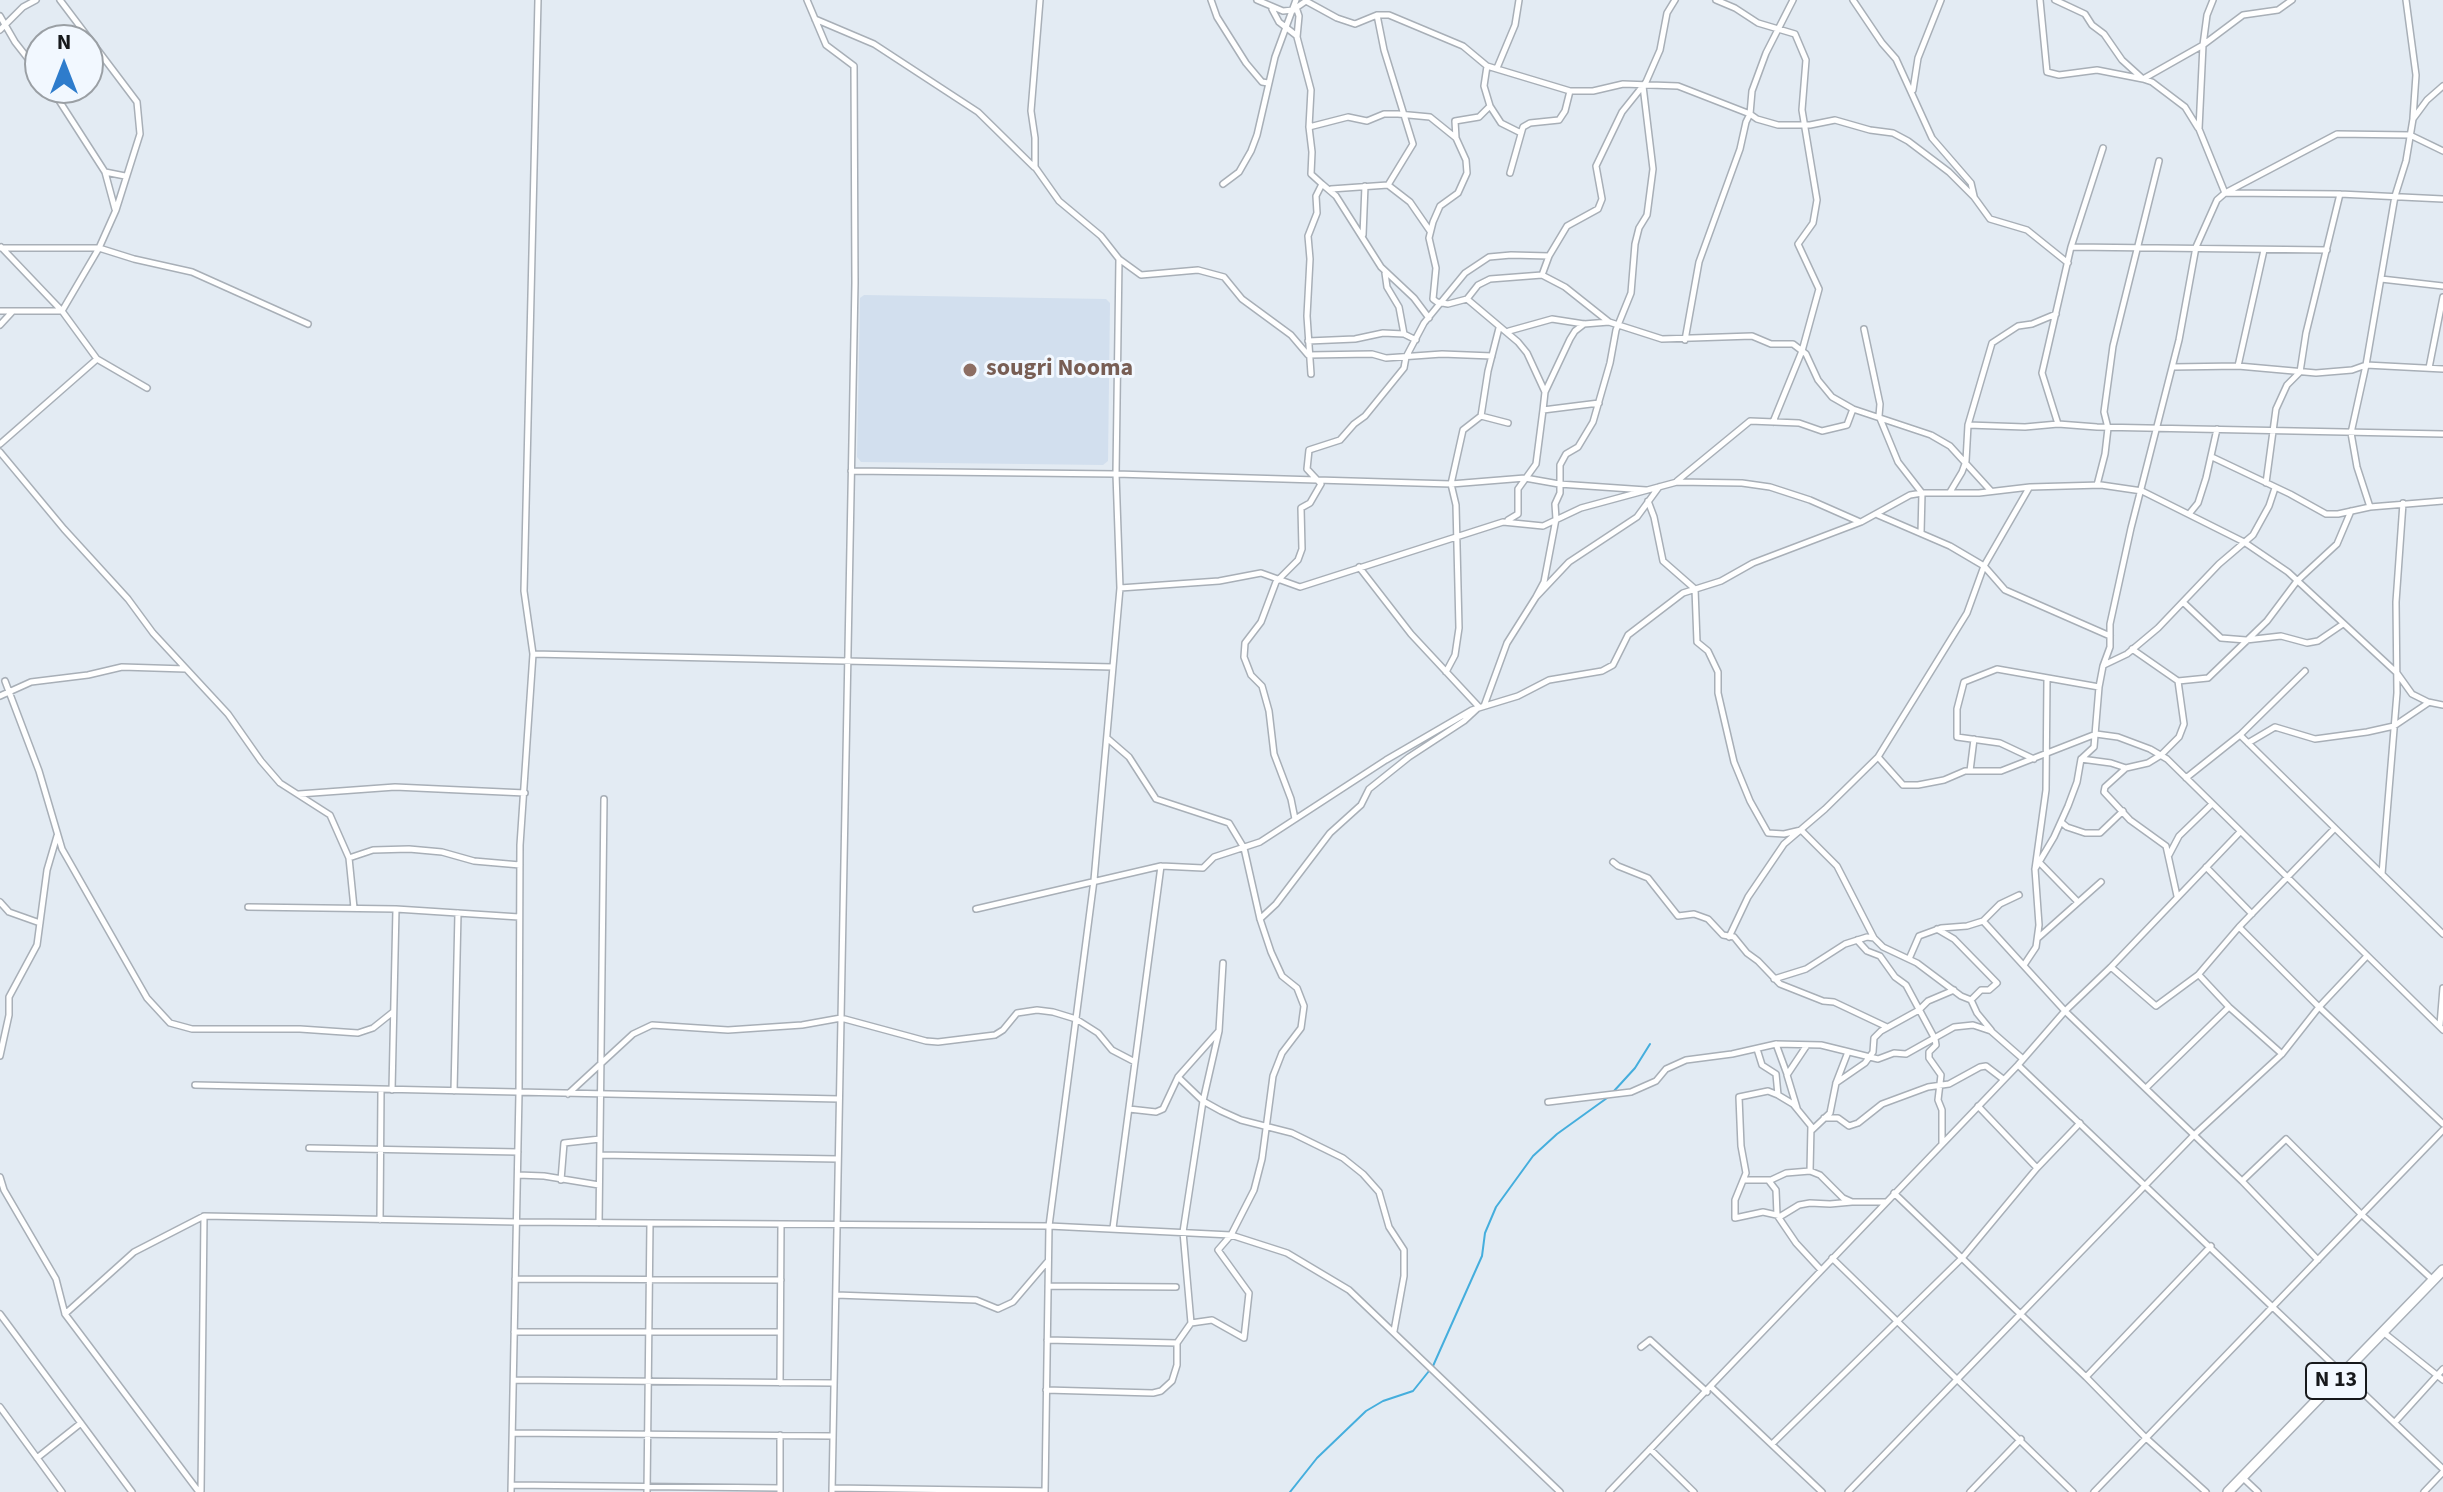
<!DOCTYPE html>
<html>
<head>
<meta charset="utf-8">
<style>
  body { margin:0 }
  #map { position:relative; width:2443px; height:1492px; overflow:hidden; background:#e3ebf3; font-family:"Source Sans 3",sans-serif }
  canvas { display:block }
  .north { position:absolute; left:24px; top:24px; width:80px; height:80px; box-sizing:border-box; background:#f2f8ff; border:2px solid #9a9fa4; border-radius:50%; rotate:0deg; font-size:22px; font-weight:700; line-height:32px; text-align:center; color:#17191c }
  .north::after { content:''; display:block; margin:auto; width:28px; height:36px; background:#2e7ccc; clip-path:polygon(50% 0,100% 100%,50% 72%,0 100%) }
</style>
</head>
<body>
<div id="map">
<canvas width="2443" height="1492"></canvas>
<div class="north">N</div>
</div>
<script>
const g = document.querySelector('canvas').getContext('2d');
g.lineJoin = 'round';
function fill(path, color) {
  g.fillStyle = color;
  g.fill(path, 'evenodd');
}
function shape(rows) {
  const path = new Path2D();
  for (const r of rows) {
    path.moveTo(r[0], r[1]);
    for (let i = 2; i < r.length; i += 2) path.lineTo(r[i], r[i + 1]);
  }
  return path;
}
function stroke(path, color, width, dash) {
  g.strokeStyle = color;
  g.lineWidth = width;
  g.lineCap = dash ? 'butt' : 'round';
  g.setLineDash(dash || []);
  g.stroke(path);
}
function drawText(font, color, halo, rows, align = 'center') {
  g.font = font + ' "Source Sans 3",sans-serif';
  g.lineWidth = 6;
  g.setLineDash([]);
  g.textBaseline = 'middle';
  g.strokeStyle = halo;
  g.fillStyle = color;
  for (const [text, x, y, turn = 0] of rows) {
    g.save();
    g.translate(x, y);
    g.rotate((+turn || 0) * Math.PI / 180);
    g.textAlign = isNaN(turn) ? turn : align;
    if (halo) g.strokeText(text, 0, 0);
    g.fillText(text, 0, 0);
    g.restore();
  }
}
fill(shape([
  [864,295,1106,299,1110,303,1108,461,1103,465,861,462,857,457,860,298]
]), '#d2dfee');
stroke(shape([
  [1614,1091,1635,1068,1650,1044],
  [1433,1366,1482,1256,1485,1233,1496,1207,1533,1156,1557,1134,1607,1098],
  [1290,1492,1317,1458,1366,1411,1383,1401,1413,1391,1429,1371]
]), '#45aedd', 2);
const minor = shape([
  [807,0,826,45,854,66,855,283,832,1492],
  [1040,0,1031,111,1035,138,1035,167,1059,201,1101,236,1119,259,1141,275,1198,270,1224,277,1242,299,1291,335,1308,355,1372,354,1386,358,1442,354,1492,356],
  [1211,0,1217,17,1246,63,1262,82,1268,83],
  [1257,0,1283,11,1293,10,1306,1,1337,18,1355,24,1377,15,1389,15,1463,46,1487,66,1570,91,1593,91,1623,84,1678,86,1750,114,1757,119,1778,125,1810,125,1835,120,1870,130,1893,133,1908,141,1949,172,1974,197,1990,219,2027,230,2068,263],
  [1716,0,1735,8,1758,23,1795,34,1806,60,1802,110,1817,200,1813,223,1798,244,1819,289,1802,351,1773,422],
  [1853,0,1882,43,1896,59,1932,138,1971,183,1974,196],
  [2040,0,2047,72,2059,75,2097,70,2143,79,2203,45,2243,15,2278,10,2292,0],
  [2055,0,2085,14,2092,25,2104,34,2122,60,2143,79,2152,82,2185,107,2198,128],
  [2213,0,2207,15,2203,45,2199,129,2225,193,2337,134,2410,135,2443,151],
  [2406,0,2416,75,2413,118],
  [1272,9,1279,22,1297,36],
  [1294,10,1297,10,1299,16,1297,37,1311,90,1309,127,1312,152,1311,174,1322,184,1316,196,1317,213,1308,236,1310,259,1307,316,1311,374],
  [0,16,15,42,40,74],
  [815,19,874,44,978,112,1034,167],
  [0,30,23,7,36,0],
  [1487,66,1484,86,1490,106,1501,123,1521,133],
  [1497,68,1515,25,1519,0],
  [51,88,105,172,115,209],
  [1913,90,1918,58,1941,0],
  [1490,106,1479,117,1455,121,1456,138,1466,160,1467,173,1458,193,1440,206,1433,222,1429,238,1436,268,1433,299,1437,302,1448,304,1467,299,1478,285,1490,279,1542,275,1565,287,1609,322,1662,339,1752,336,1771,344,1793,344,1806,354,1818,380,1832,397,1853,409,1931,435,1950,446,1991,491],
  [1309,127,1348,117,1367,121,1384,114,1398,114,1430,117,1456,138],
  [105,172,125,176],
  [1510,173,1523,127,1530,123,1559,120,1565,111,1570,91],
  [1223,184,1239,172,1251,151,1257,135,1275,57,1296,0],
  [1322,184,1336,196,1381,267,1414,298,1429,318],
  [1388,185,1410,202,1430,231],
  [1331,189,1388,185,1413,144,1384,50,1377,15],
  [1363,235,1365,186],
  [1,247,62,311,97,359,147,388],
  [2072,247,2327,250],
  [0,248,99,248,134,259,192,272,308,324],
  [1385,273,1387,287,1399,307,1404,334,1416,340],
  [1542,275,1549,256,1567,226,1598,209,1602,199,1596,166,1622,112,1646,82,1660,50,1667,13,1675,0],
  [2381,279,2443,286],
  [1467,299,1518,342,1527,353,1545,392],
  [0,311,62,311,99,248,116,210,140,134,137,102,60,0],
  [1584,324,1575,331,1570,339,1545,392,1543,410,1599,403],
  [0,325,12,312],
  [1864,329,1880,404,1879,416,1898,462,1922,493,1921,533],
  [1509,331,1552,319,1584,324,1609,322],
  [1685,340,1699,262,1740,149,1746,122,1750,114,1752,91,1766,53,1793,0],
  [1308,341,1355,339,1383,333,1404,334],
  [2238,366,2264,250],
  [2173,367,2238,366,2316,373,2352,370,2366,365,2443,369],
  [2429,368,2443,297],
  [1481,416,1508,423],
  [2058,424,2042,373,2071,247,2103,148],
  [1968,425,2025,427,2058,424,2097,427,2443,434],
  [0,444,97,359],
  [0,452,64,529,128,599,153,633,228,714,261,761,280,783,330,815,349,858,354,908],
  [2212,457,2290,494,2326,514,2338,514,2370,507,2443,501],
  [851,471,1116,474,1451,484,1525,478,1559,484,1646,490],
  [1677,481,1750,421,1799,423,1822,431,1847,425,1853,409],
  [2266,483,2276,409,2287,385,2300,372,2306,333,2340,194],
  [2097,485,2105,454,2108,428,2104,412,2113,346,2159,161],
  [1950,492,1962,472,1966,461,1968,425,1992,343,2018,326,2032,324,2056,314],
  [1648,501,1654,517,1663,561,1695,589,1697,642,1708,651,1718,672,1718,693,1734,762,1750,801,1768,833,1784,834,1801,830,1837,866,1874,938],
  [2370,507,2357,467,2351,433,2366,365,2395,196,2406,161,2413,119,2427,100,2443,86],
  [2189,514,2198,503,2206,478,2217,429],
  [1878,515,1950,546,1984,566,2005,590,2110,636],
  [1508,520,1518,514,1518,489,1536,464,1543,410],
  [1359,567,1411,634,1479,707],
  [1120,588,1219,581,1261,573,1300,587,1503,522,1543,526,1581,508,1677,482,1742,483,1770,487,1810,500,1860,522],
  [1536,597,1544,582,1556,519,1555,504,1560,493,1560,465,1566,454,1578,447,1593,422,1610,363,1616,330,1631,293,1635,244,1639,228,1647,215,1653,169,1643,86],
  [2184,603,2221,638,2246,640,2281,636,2307,643,2318,641,2343,624],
  [2132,649,2178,681,2208,678,2267,621,2297,581,2337,544,2351,511],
  [533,654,1113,667],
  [2104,665,2127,654,2158,628,2219,564,2253,535,2269,506,2275,488],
  [1446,672,1455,655,1459,628,1456,505,1451,484,1463,430,1481,416,1488,371,1499,328],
  [5,681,39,771,62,849,147,998,170,1023,192,1029,300,1029,358,1033,373,1028,393,1012],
  [0,696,31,682,88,675,122,667,186,669],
  [1484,706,1507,643,1536,597,1569,562,1637,517,1659,487],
  [2240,735,2443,934],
  [1107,738,1129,757,1156,799,1229,823,1244,848,1260,919,1271,952,1282,976,1297,988,1304,1006,1301,1028,1282,1053,1273,1076,1262,1159,1254,1190,1231,1235,1218,1250,1249,1293,1244,1338,1212,1320,1191,1323],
  [2248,743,2275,727,2315,739,2367,732,2394,726,2428,703],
  [1878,757,1903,785,1918,785,1944,780,1965,771,2001,771,2096,734,2118,737,2150,749,2167,759,2443,1030],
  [2034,759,2000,743,1957,737,1957,709,1964,682,1997,669,2099,687],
  [2081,759,2111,763,2126,768],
  [1970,771,1974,739],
  [2186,778,2240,735,2305,671],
  [299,794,395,787,525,793],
  [1295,819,1291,799,1274,754,1269,711,1262,686,1251,675,1244,657,1245,643,1261,622,1276,582,1298,560,1302,549,1301,508,1310,503,1321,484,1307,469,1309,450,1340,440,1354,424,1365,416,1404,368,1406,357,1424,323,1465,273,1489,257,1511,255,1549,256],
  [2061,822,2067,827,2085,833,2100,833,2123,811],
  [2169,855,2179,836,2212,804],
  [349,858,373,850,409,849,442,852,474,861,520,865],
  [1613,862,1618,866,1648,878,1678,916,1694,914,1708,919,1723,935,1734,937,1747,953,1758,961,1780,984,1823,1001,1834,1002,1887,1027],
  [2039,862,2078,902],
  [2206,867,2252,914],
  [2035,869,2054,837,2068,806,2077,782,2081,759,2094,747,2099,687,2103,666,2110,647,2110,624,2131,528,2179,340,2196,247,2217,200,2225,193,2340,194,2443,199],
  [2382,874,2397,693,2396,602,2403,503],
  [2177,896,2166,846,2130,820,2104,792,2105,787,2126,768,2148,763,2161,755,2179,737,2184,724,2178,681],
  [0,902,9,912,40,923],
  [248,907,396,909,519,917],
  [976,909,1161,866,1203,868,1214,857,1260,842,1386,760,1472,710,1518,696,1549,680,1602,671,1613,665,1628,635,1683,593,1721,581,1753,563,1861,522,1910,495,1922,493,1979,493,2030,487,2101,485,2142,491,2244,542,2288,572,2397,673,2412,694,2428,702,2443,705],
  [1260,919,1276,904,1330,833,1361,805,1369,789,1409,757,1464,721,1478,708],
  [1983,921,2065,1011,2242,1181,2318,1260],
  [2239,927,2319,1007,2443,1124],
  [1937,929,1954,939,1997,983,1989,990,1981,990,1971,1000],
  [1729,937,1748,897,1784,844,1825,809,1878,757,1967,613,1984,566,2029,488],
  [2038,938,2101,882],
  [1857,940,1867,951,1880,956,1895,977,1906,985,1935,1039,1936,1045,1929,1052,1929,1058,1941,1075,1938,1100,1942,1110,1942,1143],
  [1909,959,1919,936,1941,928,1967,926,1983,921,2000,904,2019,895],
  [2024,965,2036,947,2039,925,2035,869,2046,790,2047,679],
  [2111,967,2156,1006,2198,975,2239,927,2335,828],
  [2199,975,2229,1007,2282,1054],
  [1774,979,1806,969,1845,944,1867,937,1874,938,1883,947,1917,963,1961,996,1971,1000,1977,1013,1991,1030],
  [2440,1025,2443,988],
  [1776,1044,1787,1074],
  [1757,1049,1762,1065,1776,1074,1778,1095,1793,1104,1811,1126,1810,1171],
  [0,1056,9,1015,9,997,37,945,47,870,57,836],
  [2018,1065,2443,1469],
  [1178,1077,1203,1101,1221,1111,1241,1120,1292,1133,1343,1158,1363,1174,1379,1192,1389,1227,1404,1250,1404,1276,1394,1331],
  [1836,1083,1865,1063,1873,1052,1874,1038,1881,1031,1919,1010,1928,1001,1954,990],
  [195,1085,839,1099],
  [2146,1088,2229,1007],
  [392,1090,396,909],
  [454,1091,458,913],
  [568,1094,633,1034,652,1025,728,1030,802,1025,841,1018,926,1041,938,1042,995,1035,1003,1030,1017,1013,1037,1010,1053,1012,1076,1019,1098,1033,1112,1050,1135,1062],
  [1778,1095,1768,1091,1739,1097,1741,1146,1746,1173,1735,1200,1735,1218,1763,1212,1781,1216,1799,1205,1810,1203,1830,1204,1852,1202],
  [1548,1102,1631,1092,1656,1081,1666,1069,1686,1060,1732,1054,1776,1044,1821,1045,1878,1059,1894,1053,1906,1054,1954,1027,1973,1025,1991,1031,2023,1059],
  [1978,1106,2037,1168],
  [1797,1108,1787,1075,1807,1045],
  [1129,1109,1156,1112,1163,1109,1178,1077,1218,1032],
  [1824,1118,1838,1118,1849,1126,1858,1123,1882,1104,1928,1087,1949,1084,1980,1067,1986,1066,2003,1079],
  [1812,1130,1830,1113,1836,1083,1848,1052],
  [309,1148,518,1152],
  [600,1155,838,1159],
  [518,1175,544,1176,599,1185],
  [0,1177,4,1190,56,1279,65,1314,199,1492],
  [561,1180,564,1143,600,1139],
  [1745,1180,1771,1180,1786,1173,1810,1171,1820,1175,1843,1198,1852,1202,1885,1202],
  [1769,1181,1776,1190,1777,1215,1796,1243,1821,1270],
  [2242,1181,2286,1139,2361,1214,2433,1280],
  [1894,1193,2086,1377,2146,1438,2206,1492],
  [380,1220,381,1090],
  [599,1223,604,799],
  [1113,1228,1161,866],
  [1832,1258,2073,1492],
  [515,1279,781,1280],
  [1048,1286,1176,1287],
  [836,1295,976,1300,998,1309,1013,1302,1048,1261],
  [0,1314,132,1492],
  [65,1314,134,1252,204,1216,517,1222,1049,1226,1231,1235,1287,1253,1349,1290,1560,1492],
  [514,1332,780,1332],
  [2383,1332,2443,1380],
  [1047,1340,1177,1343],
  [1641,1347,1650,1340,1707,1392],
  [2086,1377,2211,1246],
  [514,1380,834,1383],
  [780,1383,781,1224],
  [1711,1387,1822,1492],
  [1046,1390,1153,1393,1161,1391,1172,1381,1177,1365,1177,1343,1191,1323,1183,1232,1203,1101,1219,1031,1223,963],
  [0,1407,62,1492],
  [2395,1422,2443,1369],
  [513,1433,833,1436],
  [1772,1444,1963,1257,2037,1168,2080,1123],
  [1650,1449,1694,1492],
  [37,1458,81,1423],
  [2242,1477,2258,1492],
  [512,1485,780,1488],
  [832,1488,1045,1491],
  [201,1491,204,1216],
  [511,1492,519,1093,520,845,533,654,524,591,538,0],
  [647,1492,650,1223],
  [780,1492,780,1435],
  [1045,1492,1049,1226,1094,880,1120,588,1116,474,1119,259],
  [1609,1492,2018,1065,2065,1011,2111,967,2240,832],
  [1848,1492,2194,1135,2282,1054,2319,1007,2366,957],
  [1970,1492,2021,1439],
  [2094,1492,2443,1130],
  [2424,1492,2443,1472]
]);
const primary = shape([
  [2228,1492,2443,1270]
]);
stroke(minor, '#a8afb7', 8);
stroke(primary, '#a8afb7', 12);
stroke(minor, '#fff', 5);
stroke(primary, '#fff', 9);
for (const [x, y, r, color] of [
  [970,370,8,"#8d6e63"]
]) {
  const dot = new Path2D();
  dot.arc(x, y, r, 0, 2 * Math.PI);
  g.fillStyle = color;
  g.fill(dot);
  stroke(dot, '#f2f8ff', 3);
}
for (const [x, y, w] of [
  [2336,1381,60]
]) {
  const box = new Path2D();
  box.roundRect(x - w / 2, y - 18, w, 36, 6);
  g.fillStyle = '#f2f8ff';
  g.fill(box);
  stroke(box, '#17191c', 2);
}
drawText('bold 22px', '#17191c', null, [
  ["N 13",2336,1381]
]);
drawText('bold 24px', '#785e54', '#f2f8ff', [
  ["sougri Nooma",986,370]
], 'left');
</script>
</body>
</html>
